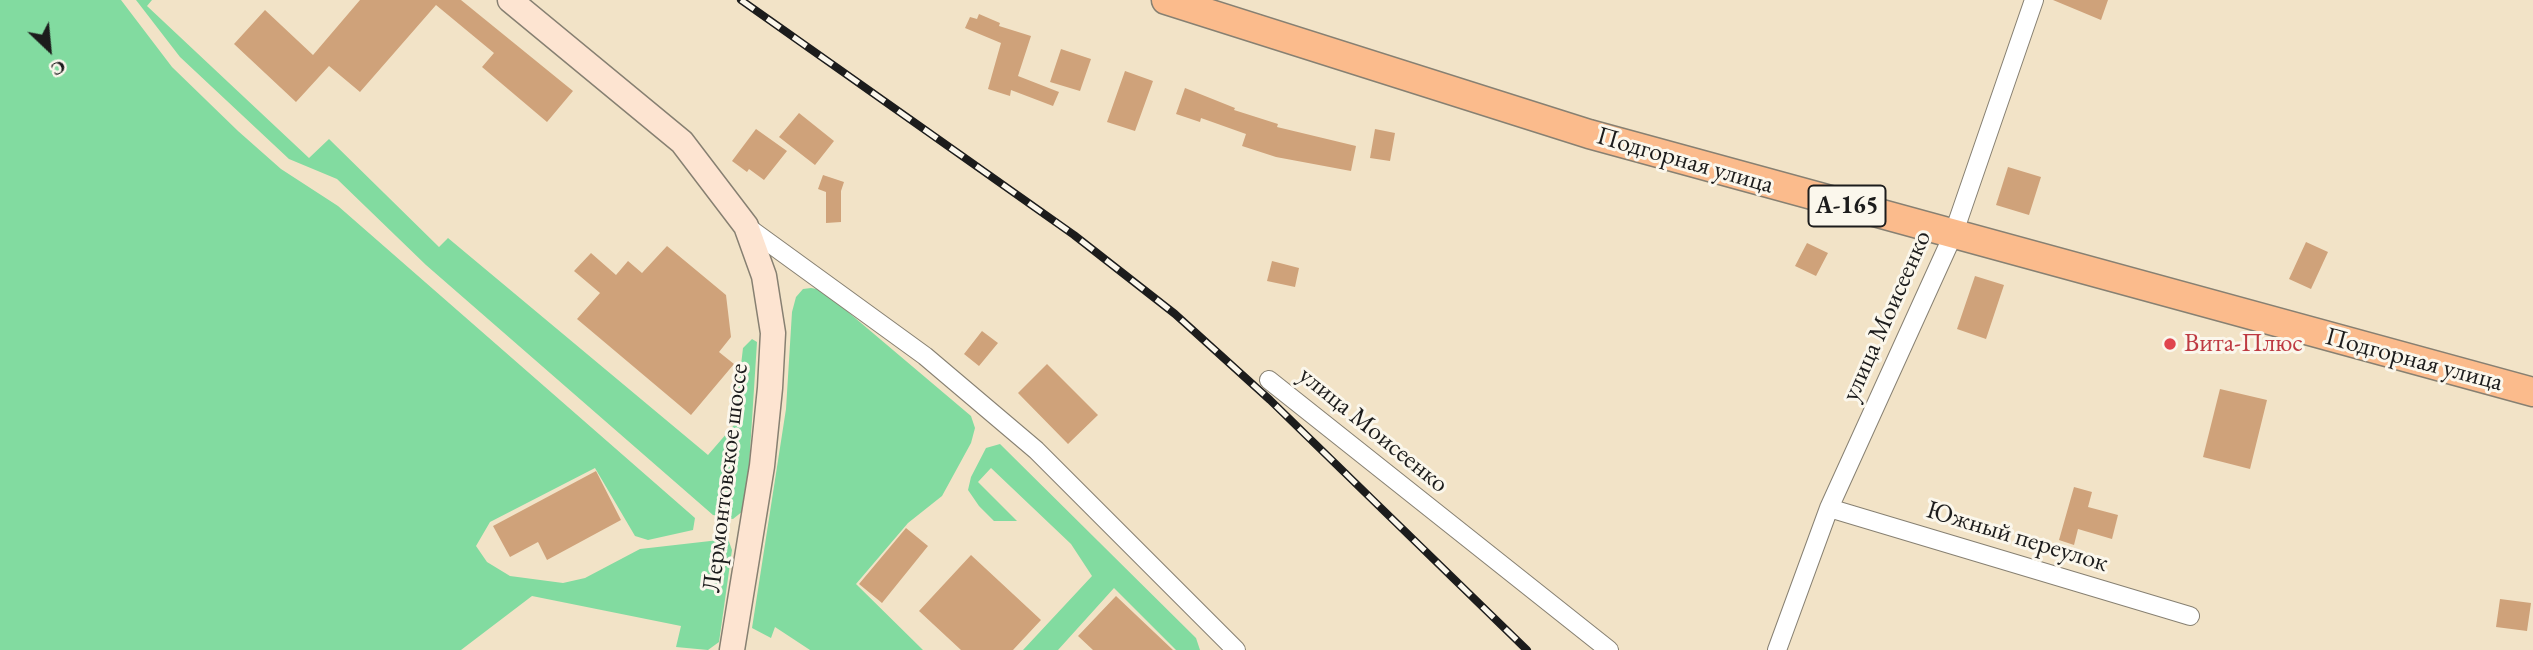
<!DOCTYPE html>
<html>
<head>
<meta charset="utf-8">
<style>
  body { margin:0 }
  #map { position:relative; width:2533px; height:650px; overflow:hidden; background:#f2e3c7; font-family:"EB Garamond",serif }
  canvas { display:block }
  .north { position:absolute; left:14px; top:14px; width:70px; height:70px; -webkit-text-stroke:5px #fbf7ec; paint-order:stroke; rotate:154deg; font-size:19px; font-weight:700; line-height:28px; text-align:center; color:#1c1c1c }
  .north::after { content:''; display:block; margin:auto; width:24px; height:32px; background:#1c1c1c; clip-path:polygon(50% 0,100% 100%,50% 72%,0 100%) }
</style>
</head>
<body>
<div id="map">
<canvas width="2533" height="650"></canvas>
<div class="north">С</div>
</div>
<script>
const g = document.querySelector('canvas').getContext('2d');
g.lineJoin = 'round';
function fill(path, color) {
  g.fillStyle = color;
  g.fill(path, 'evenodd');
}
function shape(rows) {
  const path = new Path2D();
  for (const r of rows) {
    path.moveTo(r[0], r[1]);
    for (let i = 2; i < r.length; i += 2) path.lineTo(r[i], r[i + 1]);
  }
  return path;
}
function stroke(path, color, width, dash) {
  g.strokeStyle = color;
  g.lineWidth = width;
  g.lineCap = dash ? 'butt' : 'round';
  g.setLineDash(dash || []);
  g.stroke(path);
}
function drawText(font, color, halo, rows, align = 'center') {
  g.font = font + ' "EB Garamond",serif';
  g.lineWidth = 6;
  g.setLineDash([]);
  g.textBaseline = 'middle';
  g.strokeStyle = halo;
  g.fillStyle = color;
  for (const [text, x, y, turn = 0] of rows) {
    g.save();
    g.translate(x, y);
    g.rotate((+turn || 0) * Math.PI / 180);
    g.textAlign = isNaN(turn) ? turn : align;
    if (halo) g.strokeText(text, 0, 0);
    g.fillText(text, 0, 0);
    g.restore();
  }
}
fill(shape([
  [0,0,121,0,172,67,238,131,281,169,338,206,695,518,693,530,648,540,635,536,595,468,490,522,476,546,487,562,510,576,563,583,585,578,640,549,728,539,732,550,719,642,708,650,676,647,681,626,532,596,461,650,0,650],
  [136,0,152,0,147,6,309,158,329,139,439,247,448,238,708,455,734,425,743,348,752,339,757,342,747,498,743,511,733,519,713,515,426,265,337,179,289,159,180,57],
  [811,288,822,290,971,416,975,428,971,443,942,496,908,523,856,584,923,650,810,650,775,627,771,638,752,628,786,409,792,312,796,297,803,289],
  [1000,444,1196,638,1200,650,1176,650,1114,588,1058,650,1023,650,1092,576,1071,544,991,468,978,482,1017,521,994,521,979,506,968,490,971,477,986,448]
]), '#82dba0');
fill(shape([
  [360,0,461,0,573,91,547,122,482,67,494,53,436,5,360,92,329,66,296,102,234,44,265,10,313,55],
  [2053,0,2108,0,2101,20],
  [979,14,1000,23,999,26,1031,36,1018,76,1059,92,1053,106,1011,90,1010,96,988,89,1001,43,965,28,970,17,977,19],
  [1061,49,1091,59,1080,91,1050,82],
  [1125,71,1153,81,1135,131,1107,122],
  [1185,88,1235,108,1234,110,1278,124,1277,127,1356,146,1351,171,1276,157,1242,146,1246,134,1201,118,1200,122,1176,114],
  [799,113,834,141,815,165,779,137],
  [756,129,787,151,764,180,749,169,747,172,732,161],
  [1375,129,1395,133,1390,161,1370,158],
  [2008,167,2041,177,2029,215,1996,205],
  [823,175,844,182,841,191,841,222,826,223,826,192,818,189],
  [2306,242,2328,252,2311,289,2289,279],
  [1807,243,1828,253,1816,276,1795,266],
  [667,246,726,295,731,337,719,352,734,364,691,415,577,319,600,293,574,271,591,253,616,275,628,261,642,273],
  [1272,261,1299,268,1295,287,1267,281],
  [1975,276,2004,285,1986,339,1957,329],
  [982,331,998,343,979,366,964,354],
  [1047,364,1098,415,1068,444,1018,393],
  [2220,389,2267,400,2250,469,2203,457],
  [596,471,621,520,547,560,538,542,510,557,493,526],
  [2074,487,2092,492,2088,507,2118,515,2112,539,2078,529,2074,545,2059,540],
  [906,528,928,546,882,603,859,584],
  [971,555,1041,620,1013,650,961,650,919,611],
  [1116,596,1173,650,1093,650,1078,636],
  [2500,599,2531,603,2527,631,2496,627]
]), '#cfa27a');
const street = shape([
  [746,226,925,356,1036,450,1236,650],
  [1269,380,1609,650],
  [1829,508,2190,616],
  [1777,650,1829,508,1953,235,2034,0]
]);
const secondary = shape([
  [510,0,682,142,746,226,764,276,773,333,770,388,762,466,732,650]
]);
const primary = shape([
  [1166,0,1589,134,2533,392]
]);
stroke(street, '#878072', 20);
stroke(secondary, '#878072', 27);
stroke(primary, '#878072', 31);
stroke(street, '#fff', 18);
stroke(secondary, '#fde4d1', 24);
stroke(primary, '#fbbb8c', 28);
const rail = shape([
  [741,0,1074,235,1175,314,1270,400,1527,650]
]);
stroke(rail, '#1c1c1c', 8);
stroke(rail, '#fbf7ec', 5, [16]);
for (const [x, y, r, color] of [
  [2170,344,7,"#e0444e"]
]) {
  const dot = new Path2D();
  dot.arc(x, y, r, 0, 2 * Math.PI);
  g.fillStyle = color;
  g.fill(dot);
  stroke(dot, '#fbf7ec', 2.5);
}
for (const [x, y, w] of [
  [1847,206,77]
]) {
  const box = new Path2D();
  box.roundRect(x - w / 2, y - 20.5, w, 41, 5);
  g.fillStyle = '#fbf7ec';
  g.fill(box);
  stroke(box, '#1c1c1c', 2);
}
drawText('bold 24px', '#1c1c1c', null, [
  ["А-165",1847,206]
]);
drawText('26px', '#1c1c1c', '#fbf7ec', [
  ["Подгорная улица",1685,161,16],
  ["улица Моисеенко",1887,316,-66],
  ["Подгорная улица",2414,360,15],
  ["улица Моисеенко",1373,430,39],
  ["Лермонтовское шоссе",726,478,-83],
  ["Южный переулок",2017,537,17]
]);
drawText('26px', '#be3a42', '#fbf7ec', [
  ["Вита-Плюс",2184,344]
], 'left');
</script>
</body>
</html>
